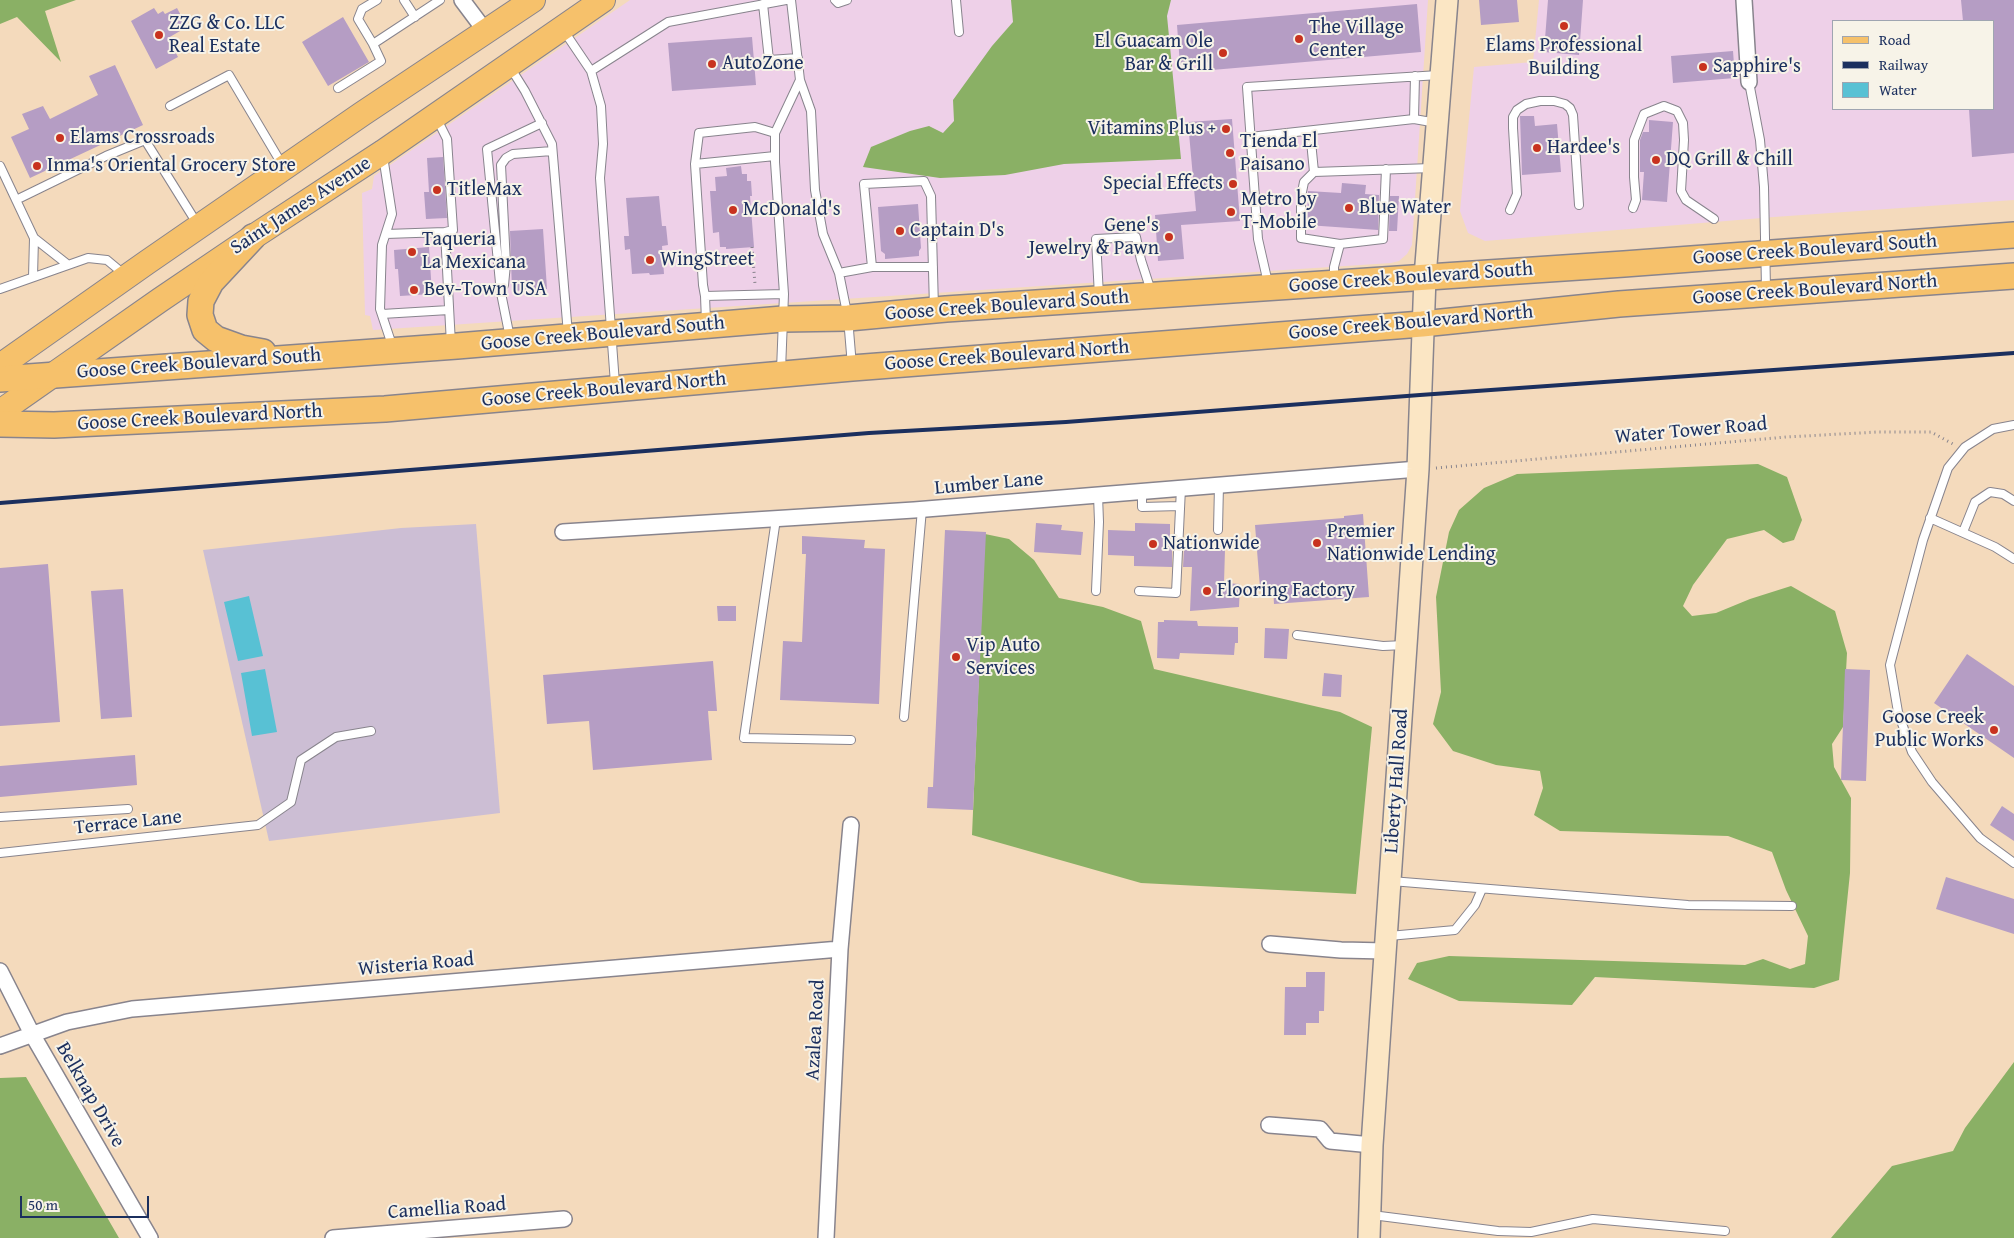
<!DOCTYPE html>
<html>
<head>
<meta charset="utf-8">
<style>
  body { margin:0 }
  #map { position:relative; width:2014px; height:1238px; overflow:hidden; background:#f4dabc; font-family:"Gentium Book Plus",serif }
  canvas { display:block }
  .legend { position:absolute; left:1832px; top:20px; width:162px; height:90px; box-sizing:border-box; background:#f7f3e8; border:1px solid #9fa5b1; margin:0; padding:6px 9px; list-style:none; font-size:15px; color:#1b2f5e }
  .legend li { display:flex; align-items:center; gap:10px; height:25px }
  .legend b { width:25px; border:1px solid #9fa5b1 }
  .scale { position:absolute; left:20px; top:1196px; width:129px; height:22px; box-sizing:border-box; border:2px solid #1b2f5e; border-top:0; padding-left:6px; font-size:15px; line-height:18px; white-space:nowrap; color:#1b2f5e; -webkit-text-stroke:4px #f7f3e8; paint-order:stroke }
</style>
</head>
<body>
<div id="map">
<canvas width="2014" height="1238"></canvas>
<ul class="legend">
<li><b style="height:6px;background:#f6c16b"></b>Road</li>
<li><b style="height:6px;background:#1b2f5e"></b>Railway</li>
<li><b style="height:14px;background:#58c1d4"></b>Water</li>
</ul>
<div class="scale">50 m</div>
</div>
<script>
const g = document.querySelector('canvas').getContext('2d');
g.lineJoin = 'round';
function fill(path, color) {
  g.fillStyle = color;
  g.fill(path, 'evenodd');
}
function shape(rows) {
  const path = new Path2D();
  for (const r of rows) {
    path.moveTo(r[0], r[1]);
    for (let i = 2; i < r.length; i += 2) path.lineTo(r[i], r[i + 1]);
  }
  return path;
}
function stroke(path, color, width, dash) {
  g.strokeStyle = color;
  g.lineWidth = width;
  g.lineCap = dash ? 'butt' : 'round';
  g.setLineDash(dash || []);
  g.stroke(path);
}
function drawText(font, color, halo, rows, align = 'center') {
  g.font = font + ' "Gentium Book Plus",serif';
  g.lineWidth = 4;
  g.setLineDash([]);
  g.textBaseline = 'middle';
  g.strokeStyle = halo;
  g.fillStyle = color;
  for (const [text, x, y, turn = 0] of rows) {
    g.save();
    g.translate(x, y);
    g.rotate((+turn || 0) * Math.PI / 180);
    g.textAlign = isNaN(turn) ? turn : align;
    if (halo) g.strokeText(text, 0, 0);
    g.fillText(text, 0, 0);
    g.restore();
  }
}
fill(shape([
  [630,0,1428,0,1412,245,1407,254,1399,261,1391,263,373,330,370,316,365,315,362,193,372,189,374,176],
  [1539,0,2014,0,2014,200,1774,217,1485,241,1468,233,1460,211,1474,67,1533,62],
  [1833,21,1993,21,1993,109,1833,109]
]), '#eed0e8');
fill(shape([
  [476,524,500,813,269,841,203,550,401,528]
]), '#ccbed4');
fill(shape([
  [0,0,76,0,45,11,61,62,17,17,0,24],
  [1011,0,1171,0,1167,16,1181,159,1064,164,1005,175,940,178,863,167,871,147,910,131,929,126,943,133,954,121,953,100,992,46,1013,22],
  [1758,464,1787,477,1802,520,1794,540,1783,543,1764,530,1727,539,1693,585,1683,606,1692,616,1716,613,1750,599,1791,586,1835,611,1847,653,1843,727,1832,744,1834,767,1851,798,1850,873,1839,980,1814,988,1595,977,1572,1005,1459,1001,1408,979,1417,963,1449,956,1745,965,1763,959,1790,969,1805,964,1808,936,1786,890,1772,852,1728,836,1560,831,1534,815,1543,788,1540,771,1496,765,1453,751,1433,724,1441,692,1436,597,1449,532,1459,510,1484,488,1517,474],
  [985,534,1009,539,1034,560,1059,598,1103,607,1141,621,1154,669,1340,712,1372,727,1356,894,1141,883,972,835],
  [2014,1062,2014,1238,1831,1238,1892,1166,1953,1151,1965,1128],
  [26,1077,119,1238,0,1238,0,1078]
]), '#8ab065');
fill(shape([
  [249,596,263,656,238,661,224,602],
  [265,669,277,732,252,736,241,673]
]), '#58c1d4');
fill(shape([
  [1479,0,1517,0,1519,22,1481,25],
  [1548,0,1583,0,1579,55,1544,52],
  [1961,0,2014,0,2014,153,1972,157,1969,109,1993,109,1993,21,1963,21],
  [1417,4,1421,52,1212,70,1211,62,1180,65,1177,25],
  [154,8,158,14,163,11,165,14,177,8,187,27,168,38,178,57,156,69,131,21],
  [343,17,369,62,328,86,302,42],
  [752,37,756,85,672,91,668,43],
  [1733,51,1735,78,1673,83,1671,56],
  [115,65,143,125,30,178,11,137,29,129,22,114,43,106,50,119,98,95,89,76],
  [1520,116,1534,116,1535,126,1557,124,1561,172,1522,175],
  [1232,119,1240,221,1181,225,1184,259,1158,261,1155,215,1196,211,1188,122],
  [1649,120,1673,122,1667,202,1642,200,1644,172,1640,172,1640,140,1643,132,1649,132],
  [443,157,447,218,426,219,424,192,429,192,427,158],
  [741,166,742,174,747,174,747,181,751,181,752,196,750,196,754,247,726,249,726,247,720,247,719,232,713,233,710,191,716,191,715,177,727,176,726,168],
  [1342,183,1366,185,1365,194,1379,195,1378,230,1307,225,1308,191,1341,193],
  [659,196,662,226,666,226,668,245,662,246,664,274,650,275,649,273,632,274,630,249,625,250,624,236,629,236,626,198],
  [1390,196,1399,196,1397,231,1389,231],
  [918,204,921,248,919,251,919,256,885,259,885,254,881,251,878,207],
  [543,229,547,289,512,291,510,231],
  [429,247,432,294,400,296,398,269,395,269,394,250],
  [1363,514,1369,597,1274,604,1273,587,1260,588,1255,525,1344,518,1344,516],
  [1036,523,1062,525,1061,530,1083,532,1081,555,1034,552],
  [1135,523,1170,524,1170,548,1172,548,1172,567,1134,566,1134,556,1108,555,1108,530,1135,531],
  [945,530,986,532,973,810,927,808,928,787,933,787],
  [802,536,865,540,864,548,885,549,879,704,780,700,783,641,802,642,806,554,802,554],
  [1184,549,1225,550,1224,583,1240,584,1239,607,1190,611,1192,567,1183,567],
  [48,564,60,722,0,726,0,568],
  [123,589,132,717,101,719,91,591],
  [717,606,736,606,736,621,718,621],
  [1164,620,1197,621,1198,626,1238,627,1238,643,1235,643,1234,655,1180,653,1179,659,1157,658,1158,622,1164,622],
  [1265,628,1289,629,1287,659,1264,658],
  [1967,654,2014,686,2014,758,1934,703],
  [713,661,717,711,708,711,712,760,593,770,589,721,547,724,543,675],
  [1845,669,1870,670,1866,781,1841,780],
  [1324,673,1342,675,1341,697,1322,696],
  [135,755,137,785,0,797,0,766],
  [2002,806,2014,814,2014,841,1990,825],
  [1946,877,2014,899,2014,934,1936,909],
  [1306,972,1325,972,1324,1011,1319,1011,1319,1023,1306,1023,1306,1035,1284,1035,1285,987,1306,987]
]), '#b59dc4');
const service = shape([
  [404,0,415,17],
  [791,0,800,80,811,111,815,190,823,234,839,273,848,318,852,366],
  [835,0,838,3,847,0],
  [956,0,959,32],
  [763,4,769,60,798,58],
  [564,31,591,71,601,106,603,144,600,178,615,384],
  [373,44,358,19,362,9,377,0],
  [510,67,525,91,552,144,568,334],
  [591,71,668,22,786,0],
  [1749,82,1760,140,1764,187,1766,289],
  [338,88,381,61,373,44,440,0],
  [170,106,229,75,283,166],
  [436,117,447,139,453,230,445,232],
  [1414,119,1415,76],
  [1310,131,1314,172],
  [775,133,755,127,699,133,695,164,703,285,705,296,784,294],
  [1250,137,1414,119,1437,123],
  [383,156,392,214,382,245,380,309,393,348],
  [695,164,775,156],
  [0,166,34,238],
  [16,200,106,156,145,140,198,225],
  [1633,208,1636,200,1634,177,1634,140,1644,114,1664,106,1677,111,1683,123,1684,140,1681,191,1686,200,1714,219],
  [1510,210,1517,194,1513,128,1513,117,1517,110,1526,104,1540,101,1554,101,1565,104,1570,108,1573,115,1579,205],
  [386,234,445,232,451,344],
  [1340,244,1383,239,1386,169],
  [872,267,864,184,924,181,931,196,934,308],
  [839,273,872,267,933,267],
  [33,277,34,238,67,264],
  [1334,280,1334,267,1340,244,1301,238,1301,197,1304,182,1314,172,1432,168],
  [1268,283,1258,239,1247,87,1439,75],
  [504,285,506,264,501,165,506,158,513,154,552,151],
  [0,289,88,258,107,260,125,275],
  [705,296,706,321],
  [1099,296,1096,239,1136,237,1141,260,1151,291],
  [382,314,449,310],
  [510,338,501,293,487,149,542,123],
  [781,370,784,294,775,162,775,133,800,80],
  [2014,425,1993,429,1965,447,1948,468,1923,540,1890,665,1898,712,1912,752,1932,782,1980,838,2014,863],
  [1142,492,1142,507,1180,506],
  [1930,518,1995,547,2014,559],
  [776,519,744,738,851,740],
  [1218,530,1219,485],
  [1963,532,1975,502,1990,492,2003,494,2014,501],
  [1096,591,1099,522,1098,495],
  [1139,591,1176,593,1181,488],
  [1297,635,1383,646,1405,645],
  [904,717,922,509],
  [0,817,128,809],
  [0,853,258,825,291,802,301,760,336,737,371,731],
  [1391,881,1688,905,1792,906],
  [1389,936,1455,930,1475,905,1482,889],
  [1372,1215,1498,1231,1531,1232,1593,1219,1725,1231]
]);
const minor = shape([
  [462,0,486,32],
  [1744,0,1749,82],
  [563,532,914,510,1418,469],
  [1270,944,1341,950,1386,951],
  [0,971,32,1034,150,1238],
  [0,1046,67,1022,132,1009,840,949],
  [1269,1125,1320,1129,1330,1141,1372,1145],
  [333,1238,564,1219],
  [826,1238,840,949,851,825]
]);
const secondary = shape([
  [1369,1238,1372,1145,1418,469,1425,277,1447,0]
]);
const primary = shape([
  [0,366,146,263,362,114,533,0],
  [0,412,160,300,253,237,383,152,603,0]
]);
const trunk = shape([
  [253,237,211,282,201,301,200,315,205,330,216,339,241,348,263,352],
  [0,379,457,346,783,319,848,318,946,309,1624,264,2014,235],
  [0,424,54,425,385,409,852,368,1422,324,1619,304,2014,276]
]);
stroke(service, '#88848d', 10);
stroke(minor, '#88848d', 18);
stroke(secondary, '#88848d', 24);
stroke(primary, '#88848d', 26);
stroke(trunk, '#88848d', 28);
stroke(shape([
  [752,247,755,284],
  [1436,468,1786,437,1877,432,1931,432,1953,444]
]), '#88848d', 3, [1, 4]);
stroke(service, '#fff', 8);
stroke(minor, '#fff', 15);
stroke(secondary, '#fbe6c4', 21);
stroke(primary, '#f6c16b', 24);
stroke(trunk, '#f6c16b', 25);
stroke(shape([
  [0,503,869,433,1066,422,1420,395,2014,353]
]), '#1b2f5e', 4);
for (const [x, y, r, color] of [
  [1564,26,5,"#c8321e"],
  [159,35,5,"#c8321e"],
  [1299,39,5,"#c8321e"],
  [1223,53,5,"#c8321e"],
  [712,64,5,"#c8321e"],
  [1703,67,5,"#c8321e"],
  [1226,129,5,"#c8321e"],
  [60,138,5,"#c8321e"],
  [1537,148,5,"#c8321e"],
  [1230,153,5,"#c8321e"],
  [1656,160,5,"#c8321e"],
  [37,166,5,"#c8321e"],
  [1233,184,5,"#c8321e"],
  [437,190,5,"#c8321e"],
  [1349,208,5,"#c8321e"],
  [733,210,5,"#c8321e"],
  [1231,212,5,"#c8321e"],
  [900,231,5,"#c8321e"],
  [1169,237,5,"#c8321e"],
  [412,252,5,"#c8321e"],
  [650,260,5,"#c8321e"],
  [414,290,5,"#c8321e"],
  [1317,543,5,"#c8321e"],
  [1153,544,5,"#c8321e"],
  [1207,591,5,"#c8321e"],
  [956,657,5,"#c8321e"],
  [1994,730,5,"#c8321e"]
]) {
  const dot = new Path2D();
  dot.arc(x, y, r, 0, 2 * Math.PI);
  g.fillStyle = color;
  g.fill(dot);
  stroke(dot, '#f7f3e8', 2);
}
drawText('20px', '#1b2f5e', '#f7f3e8', [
  ["ZZG & Co. LLC",169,24],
  ["Real Estate",169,47],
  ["The Village",1309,28],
  ["Center",1309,51],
  ["El Guacam Ole",1213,42,"right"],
  ["Bar & Grill",1213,65,"right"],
  ["Elams Professional",1564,46,"center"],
  ["Building",1564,69,"center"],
  ["AutoZone",722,64],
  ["Sapphire's",1713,67],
  ["Vitamins Plus +",1216,129,"right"],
  ["Elams Crossroads",70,138],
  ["Tienda El",1240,142],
  ["Paisano",1240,165],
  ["Hardee's",1547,148],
  ["DQ Grill & Chill",1666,160],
  ["Inma's Oriental Grocery Store",47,166],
  ["Special Effects",1223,184,"right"],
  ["TitleMax",447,190],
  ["Metro by",1241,200],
  ["T-Mobile",1241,223],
  ["Blue Water",1359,208],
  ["McDonald's",743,210],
  ["Gene's",1159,226,"right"],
  ["Jewelry & Pawn",1159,249,"right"],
  ["Captain D's",910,231],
  ["Taqueria",422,240],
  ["La Mexicana",422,263],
  ["WingStreet",660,260],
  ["Bev-Town USA",424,290],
  ["Premier",1327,532],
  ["Nationwide Lending",1327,555],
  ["Nationwide",1163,544],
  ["Flooring Factory",1217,591],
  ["Vip Auto",966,646],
  ["Services",966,669],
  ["Goose Creek",1984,718,"right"],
  ["Public Works",1984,741,"right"]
], 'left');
drawText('20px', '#1b2f5e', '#f7f3e8', [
  ["Saint James Avenue",301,206,-33],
  ["Goose Creek Boulevard South",1815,250,-4],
  ["Goose Creek Boulevard South",1411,278,-4],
  ["Goose Creek Boulevard North",1815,290,-4],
  ["Goose Creek Boulevard South",1007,306,-4],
  ["Goose Creek Boulevard North",1411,323,-5],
  ["Goose Creek Boulevard South",603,334,-5],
  ["Goose Creek Boulevard North",1007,356,-4],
  ["Goose Creek Boulevard South",199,364,-4],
  ["Goose Creek Boulevard North",604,390,-5],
  ["Goose Creek Boulevard North",200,418,-3],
  ["Water Tower Road",1691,431,-5],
  ["Lumber Lane",989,484,-5],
  ["Liberty Hall Road",1397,781,-86],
  ["Terrace Lane",128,823,-6],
  ["Wisteria Road",416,965,-5],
  ["Azalea Road",816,1030,-87],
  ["Belknap Drive",90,1095,60],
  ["Camellia Road",447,1209,-4]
]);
</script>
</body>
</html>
